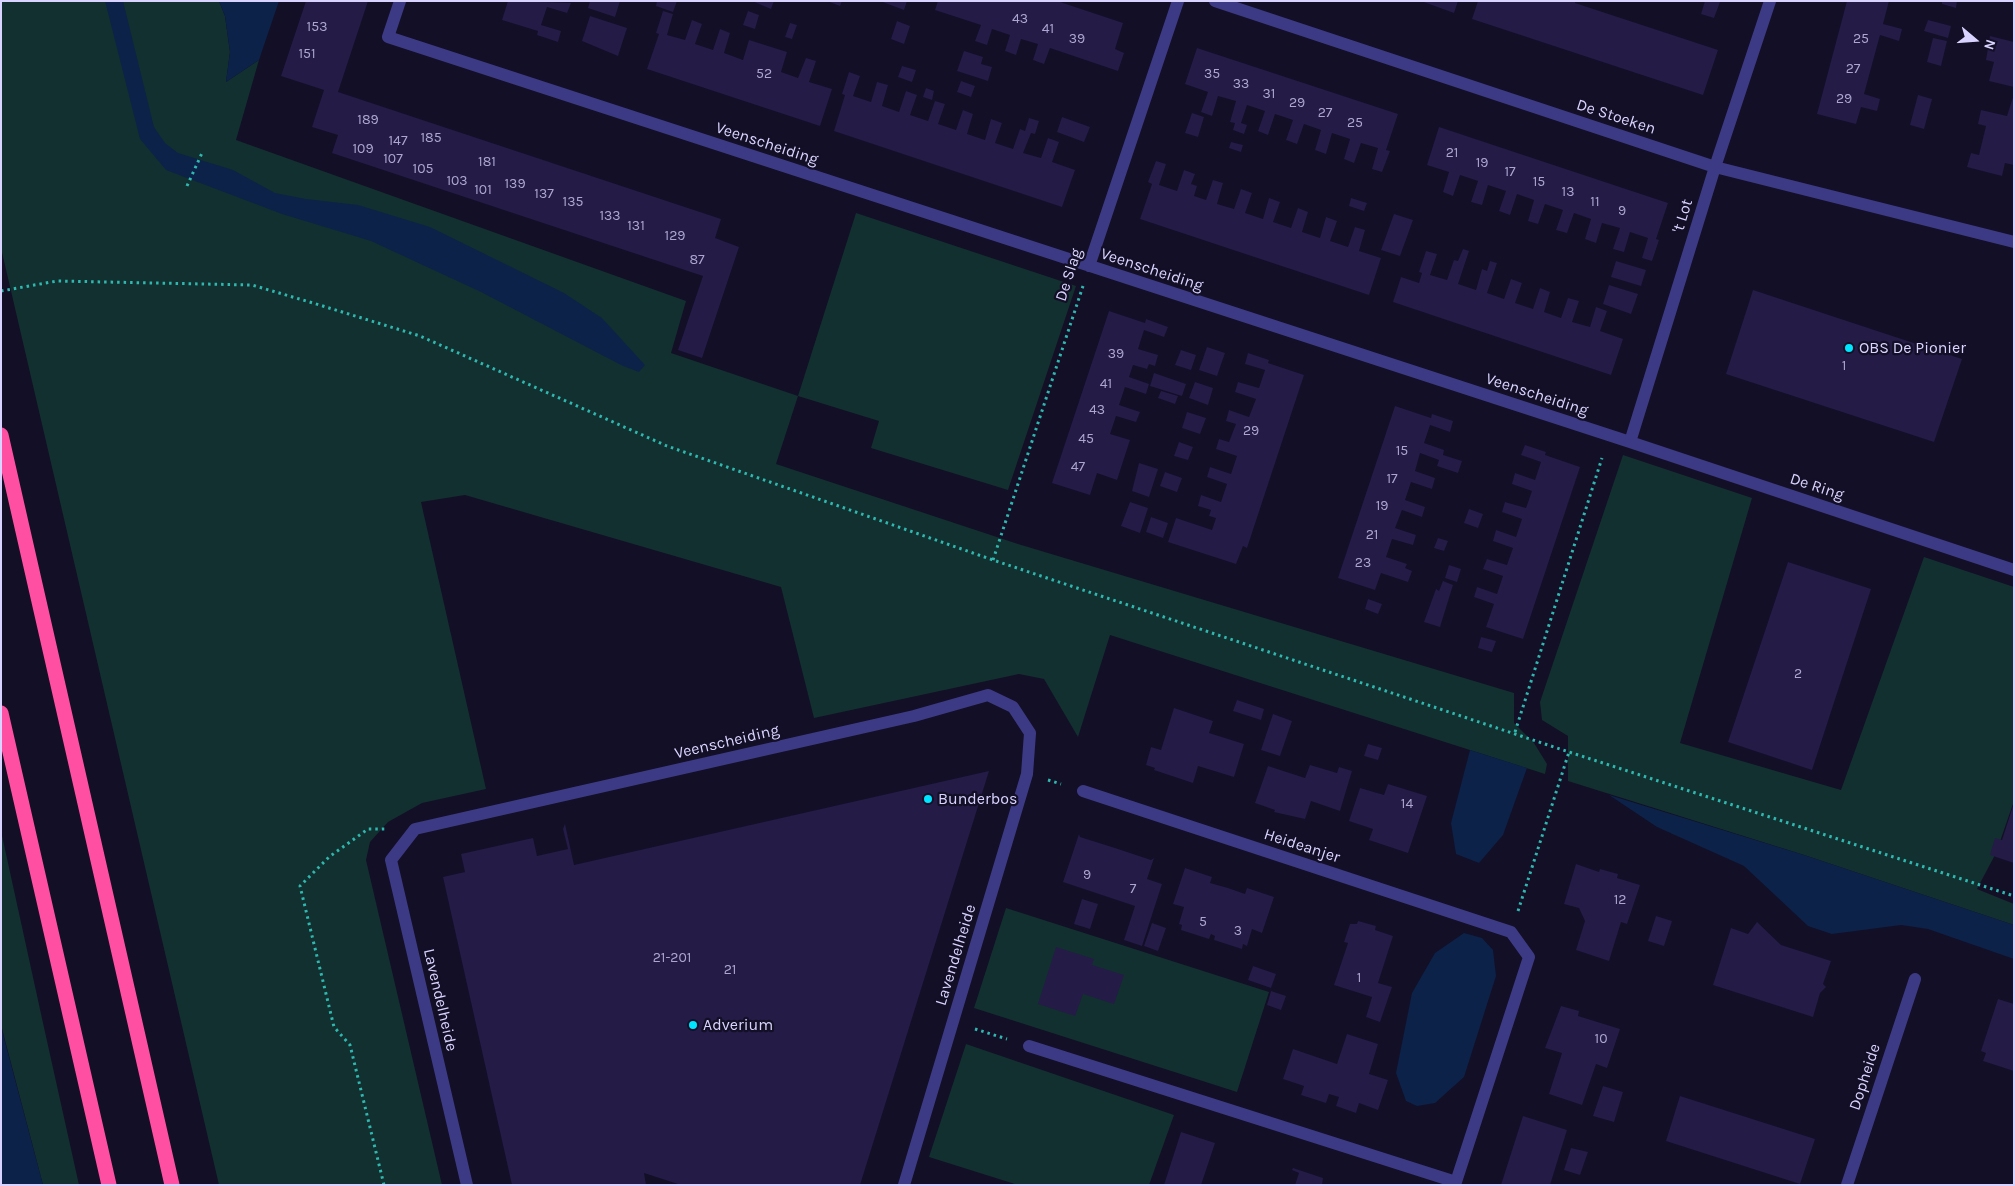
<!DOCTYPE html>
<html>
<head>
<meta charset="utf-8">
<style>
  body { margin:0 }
  #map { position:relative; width:2015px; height:1186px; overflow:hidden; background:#130f26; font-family:Karla,sans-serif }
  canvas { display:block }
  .frame { position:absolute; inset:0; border:2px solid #d9d4ff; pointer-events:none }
  .north { position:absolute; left:1950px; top:15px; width:50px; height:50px; -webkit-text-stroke:4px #130f26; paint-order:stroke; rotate:108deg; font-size:14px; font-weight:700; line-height:20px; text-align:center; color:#d9d4ff }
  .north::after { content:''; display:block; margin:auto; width:18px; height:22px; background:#d9d4ff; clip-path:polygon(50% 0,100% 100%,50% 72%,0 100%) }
</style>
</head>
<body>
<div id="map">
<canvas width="2015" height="1186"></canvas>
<div class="frame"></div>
<div class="north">N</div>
</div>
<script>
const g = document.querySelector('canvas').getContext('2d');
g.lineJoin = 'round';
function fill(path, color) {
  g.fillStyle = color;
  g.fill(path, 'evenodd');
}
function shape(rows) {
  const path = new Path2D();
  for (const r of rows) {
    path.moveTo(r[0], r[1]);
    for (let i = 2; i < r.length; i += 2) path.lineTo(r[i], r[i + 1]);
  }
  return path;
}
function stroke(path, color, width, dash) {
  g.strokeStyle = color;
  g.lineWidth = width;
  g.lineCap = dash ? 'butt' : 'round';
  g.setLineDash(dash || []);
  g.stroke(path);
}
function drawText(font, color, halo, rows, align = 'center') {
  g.font = font + ' Karla,sans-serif';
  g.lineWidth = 4.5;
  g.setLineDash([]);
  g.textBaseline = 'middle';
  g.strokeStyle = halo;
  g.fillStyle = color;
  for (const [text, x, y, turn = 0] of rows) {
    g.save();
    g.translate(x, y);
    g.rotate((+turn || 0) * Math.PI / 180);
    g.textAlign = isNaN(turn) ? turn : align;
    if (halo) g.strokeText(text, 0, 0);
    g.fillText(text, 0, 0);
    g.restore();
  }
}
fill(shape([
  [1,1,219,1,225,16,230,52,226,82,259,60,236,140,686,301,671,353,798,396,856,213,1076,286,1008,490,871,448,879,421,798,396,776,464,1018,544,1514,693,1514,723,1534,743,1547,764,1545,774,1110,635,1078,737,1044,679,1019,674,814,718,781,587,465,495,421,502,486,789,422,803,388,822,370,842,366,860,442,1185,219,1185,1,248],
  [1623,455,1752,498,1680,743,1841,790,1924,557,2014,587,2014,801,1996,853,1977,889,2014,904,2014,925,1804,855,1568,781,1568,736,1542,720,1540,702],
  [1,831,45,1032,79,1185,43,1185,1,1025],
  [1006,908,1269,992,1237,1092,974,1008],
  [966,1044,1174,1115,1149,1185,1018,1185,929,1157]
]), '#12302f');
fill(shape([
  [105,1,123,1,154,127,165,143,178,153,233,170,275,193,306,199,358,205,430,227,564,293,602,318,645,365,639,372,623,366,481,292,371,241,282,214,166,170,140,139],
  [219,1,279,1,259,60,226,82,230,52,225,16],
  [1470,750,1527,768,1503,835,1479,863,1456,854,1451,823],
  [1609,795,1804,855,2014,925,2014,959,1928,929,1901,925,1832,934,1808,926,1744,866,1657,827],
  [1464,933,1482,938,1493,950,1496,976,1464,1077,1435,1103,1417,1106,1406,1101,1396,1073,1412,993,1435,953],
  [1,1025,4,1038,43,1185,1,1185]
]), '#0c2248');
fill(shape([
  [306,1,368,1,338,92,721,219,715,238,739,247,702,358,678,350,703,276,332,153,338,135,312,127,324,90,281,76],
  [508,1,571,3,567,13,547,7,541,25,561,31,558,42,537,35,538,31,502,20],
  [590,1,620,1,615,17,588,8],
  [657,1,677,1,673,12,656,6],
  [752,1,774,1,771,9],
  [827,1,842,1,840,6],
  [880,1,907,1,904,10],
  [938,1,1057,1,1123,23,1115,49,1124,53,1118,71,1050,48,1044,64,1033,60,1038,44,1021,39,1016,55,1005,51,1010,35,992,29,987,45,975,41,981,25,935,10],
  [1421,1,1458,1,1454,13],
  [1478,1,1575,1,1575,3,1718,50,1703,95,1472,19],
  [1705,1,1720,2,1714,18,1701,14],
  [1847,1,1889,1,1883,24,1902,29,1899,41,1880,35,1864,94,1880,99,1877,111,1861,107,1856,124,1817,114],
  [1942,1,1957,1,1956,8,1942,4],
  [663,11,673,14,667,35,685,40,692,20,702,24,695,44,713,50,720,29,730,33,724,53,743,60,749,40,787,52,781,72,798,78,806,58,816,61,809,82,832,89,820,126,647,69,659,34,656,33],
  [748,11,759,15,755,29,743,25],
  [590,16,627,28,618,56,582,41],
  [1928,20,1951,26,1948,38,1924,31],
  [897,21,910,26,904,44,891,39],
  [790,23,797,25,792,39,785,37],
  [1990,36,2014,42,2014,87,1989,81,1994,62,1986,60],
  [1933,38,1947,41,1941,66,1927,62],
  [1197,48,1398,114,1386,150,1390,151,1382,172,1372,169,1378,148,1361,143,1354,163,1344,159,1350,139,1332,133,1326,154,1315,150,1321,130,1304,124,1297,144,1286,140,1293,120,1275,114,1268,135,1258,131,1265,111,1247,105,1241,123,1247,125,1244,134,1233,130,1235,123,1230,122,1236,101,1218,96,1212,116,1201,112,1208,92,1185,84],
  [964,51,983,57,981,64,992,67,988,81,957,71],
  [902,66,916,70,912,82,898,77],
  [849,72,860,76,853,96,871,102,877,82,888,85,882,106,899,112,906,91,917,95,910,115,928,121,935,101,945,104,938,124,956,130,963,110,973,114,967,134,985,140,991,119,1002,123,995,143,1013,149,1020,129,1025,131,1029,118,1039,121,1035,134,1031,133,1023,153,1041,158,1048,138,1059,142,1052,162,1075,170,1062,207,834,131,845,95,842,94],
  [961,81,975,86,971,97,957,92],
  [926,88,934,91,932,100,923,97],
  [2014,94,2014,165,2005,163,2002,176,1967,167,1971,153,1979,155,1986,126,1978,124,1981,110,2007,116],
  [1918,95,1932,99,1924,129,1910,125],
  [1192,113,1204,117,1198,137,1185,133],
  [1062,117,1090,127,1084,142,1057,132],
  [1439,127,1668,203,1656,239,1659,240,1652,261,1642,258,1648,238,1630,232,1624,252,1613,249,1620,228,1602,223,1596,243,1585,239,1591,219,1574,213,1567,233,1556,230,1563,210,1545,204,1538,224,1528,221,1534,200,1517,194,1510,215,1499,211,1506,191,1488,185,1482,205,1471,202,1478,181,1460,175,1453,196,1443,192,1449,172,1427,165],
  [1231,142,1243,145,1241,152,1229,148],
  [1156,161,1166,164,1159,185,1177,191,1184,170,1195,174,1191,184,1197,186,1194,196,1206,200,1213,180,1223,183,1217,204,1234,209,1241,189,1252,193,1245,213,1263,219,1269,198,1280,202,1273,222,1291,228,1298,208,1308,212,1302,232,1320,238,1326,217,1337,221,1330,241,1348,247,1355,227,1365,230,1359,251,1381,258,1369,295,1140,219,1152,184,1148,182],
  [1351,198,1367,203,1364,211,1349,206],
  [1394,214,1413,220,1400,256,1381,250],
  [1463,249,1469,251,1458,284,1476,290,1482,269,1487,271,1490,261,1497,263,1487,293,1504,299,1511,279,1522,283,1515,303,1533,309,1540,288,1550,292,1544,312,1561,318,1568,298,1579,301,1572,322,1590,327,1596,307,1607,311,1600,331,1623,339,1611,375,1393,302,1401,277,1419,283,1422,273,1419,272,1426,251,1437,254,1430,275,1447,280,1454,260,1458,261],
  [1616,261,1646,270,1641,286,1611,277],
  [1609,285,1638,294,1631,314,1603,304],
  [1753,290,1962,359,1934,442,1726,374],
  [1109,311,1145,323,1146,319,1168,327,1164,337,1144,330,1138,349,1158,355,1155,366,1149,364,1147,369,1133,365,1129,377,1149,384,1146,394,1125,387,1119,405,1140,412,1136,422,1116,416,1110,434,1130,440,1117,480,1097,473,1090,495,1052,483],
  [1207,347,1225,353,1217,376,1199,370],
  [1181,350,1196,355,1191,370,1175,365],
  [1248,353,1269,360,1268,363,1304,375,1247,548,1243,546,1236,564,1168,542,1176,518,1212,530,1216,518,1209,516,1211,510,1198,506,1201,495,1221,502,1227,484,1207,477,1210,467,1231,474,1237,456,1216,449,1219,439,1229,442,1236,424,1226,421,1229,410,1249,417,1256,399,1235,392,1238,382,1259,388,1265,370,1245,364],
  [1154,373,1186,384,1182,396,1150,386],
  [1195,382,1213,388,1208,405,1189,398],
  [1161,391,1178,396,1175,404,1158,398],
  [1395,406,1431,418,1432,414,1453,421,1450,432,1430,425,1424,443,1444,450,1443,455,1462,461,1458,473,1437,466,1439,460,1420,453,1415,471,1435,478,1432,489,1411,482,1405,500,1425,507,1422,517,1402,510,1395,528,1416,535,1413,545,1392,539,1386,557,1407,564,1405,568,1412,571,1408,582,1381,573,1375,590,1338,578],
  [1187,412,1206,418,1200,434,1182,428],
  [1179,442,1193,447,1188,460,1174,456],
  [1525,445,1546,452,1545,455,1580,467,1523,639,1486,627,1494,604,1474,597,1477,587,1497,594,1503,576,1483,569,1487,559,1507,565,1513,548,1493,541,1496,530,1516,537,1522,519,1502,512,1505,502,1526,508,1532,491,1512,484,1515,473,1535,480,1541,462,1521,455],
  [1139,463,1158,469,1149,497,1132,491],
  [1165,472,1182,478,1177,492,1160,486],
  [1130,502,1148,508,1140,533,1121,526],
  [1469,509,1483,514,1478,528,1464,523],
  [1151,517,1168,523,1163,538,1146,532],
  [1438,538,1448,541,1444,551,1434,548],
  [1788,562,1871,589,1812,770,1728,742],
  [1449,565,1461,569,1457,582,1445,578],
  [1443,581,1453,585,1440,627,1424,622,1436,589,1439,591],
  [1368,599,1382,604,1378,614,1365,609],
  [1481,637,1496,641,1492,652,1478,648],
  [1237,700,1264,709,1261,720,1233,711],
  [1174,708,1213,721,1209,733,1244,744,1234,777,1198,766,1193,783,1154,770,1155,768,1146,765,1151,747,1161,750],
  [1273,714,1292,721,1280,756,1261,750],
  [1368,744,1382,748,1378,760,1364,756],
  [1310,765,1337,773,1339,767,1352,771,1340,811,1311,801,1305,819,1274,812,1275,810,1255,803,1268,766,1305,778],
  [989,771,860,1185,681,1185,644,1173,646,1185,512,1185,443,877,465,872,461,854,533,838,537,856,568,849,563,829,565,824,574,865],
  [1388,784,1427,796,1408,853,1369,840,1373,829,1349,821,1360,788,1384,795],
  [2013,806,2014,806,2014,863,1990,855,1995,838,2002,840],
  [1079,834,1080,837,1115,848,1151,860,1154,858,1147,879,1162,884,1142,946,1124,940,1135,906,1063,882],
  [1576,864,1599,872,1600,869,1618,874,1617,878,1640,885,1627,924,1621,922,1609,961,1576,950,1585,921,1579,908,1564,904],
  [1185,868,1212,877,1210,883,1228,888,1245,894,1247,888,1274,897,1262,933,1252,929,1247,946,1243,944,1242,949,1214,940,1215,936,1211,934,1209,939,1181,930,1182,925,1179,924,1184,907,1173,904],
  [1082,899,1098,904,1090,929,1074,924],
  [1656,916,1672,921,1664,946,1648,941],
  [1358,921,1376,926,1375,930,1393,936,1378,983,1392,987,1380,1022,1366,1017,1372,997,1334,985,1348,943,1344,942,1350,924,1357,924],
  [1757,922,1781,945,1831,961,1823,984,1826,987,1820,993,1813,1017,1713,985,1731,928,1748,934],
  [1152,923,1166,928,1158,951,1144,946],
  [1056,947,1094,959,1092,965,1124,975,1114,1004,1083,994,1075,1016,1038,1004],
  [1253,966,1276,974,1271,988,1248,980],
  [1271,991,1286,996,1281,1010,1267,1005],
  [1998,999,2014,1004,2014,1071,1983,1061,1986,1053,1981,1051],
  [1561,1006,1579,1011,1578,1016,1620,1029,1607,1068,1596,1064,1582,1105,1549,1094,1562,1053,1545,1048],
  [1347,1034,1378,1044,1369,1074,1388,1080,1378,1110,1359,1103,1356,1113,1336,1106,1339,1097,1329,1094,1326,1103,1301,1095,1304,1086,1283,1079,1293,1049,1337,1064],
  [1603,1086,1623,1092,1614,1122,1593,1116],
  [1680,1096,1815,1139,1800,1184,1666,1141],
  [1523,1116,1567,1130,1550,1185,1501,1185],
  [1181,1132,1215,1143,1201,1185,1164,1185],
  [1571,1148,1588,1152,1580,1175,1564,1170],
  [1293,1168,1323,1178,1322,1185,1295,1185,1299,1173,1292,1170]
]), '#241b47');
stroke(shape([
  [187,186,202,153],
  [1,291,57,281,252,285,313,303,420,336,667,446,993,560,1569,752,2014,896],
  [993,560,1083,286],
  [1515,732,1602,458],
  [1048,780,1061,784],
  [1518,911,1569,752],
  [975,1029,1007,1039],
  [384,1185,350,1045,334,1027,300,886,329,857,368,829,386,829]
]), '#2fb8b0', 3, [2.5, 4]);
stroke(shape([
  [400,1,388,37,1630,442,2014,570],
  [1215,1,1715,167,2014,242],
  [1089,266,1178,1],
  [1630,442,1715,167,1770,1],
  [1083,791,1511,932,1529,957,1455,1185],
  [1029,1046,1456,1182],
  [467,1185,391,860,415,829,914,716,988,695,1013,707,1030,733,1027,774,904,1185],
  [1847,1185,1915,979]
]), '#3d3a85', 12);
stroke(shape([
  [1,435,172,1185],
  [1,713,109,1185]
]), '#ff4fa3', 15);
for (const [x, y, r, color] of [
  [1849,348,5,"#00e5ff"],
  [928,799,5,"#00e5ff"],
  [693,1025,5,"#00e5ff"]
]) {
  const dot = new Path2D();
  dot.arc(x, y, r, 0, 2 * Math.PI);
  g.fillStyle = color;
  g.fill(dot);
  stroke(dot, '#130f26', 2);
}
drawText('14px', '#aca6d1', null, [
  ["43",1020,19],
  ["153",317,27],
  ["41",1048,29],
  ["39",1077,39],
  ["25",1861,39],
  ["151",307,54],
  ["27",1853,69],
  ["52",764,74],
  ["35",1212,74],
  ["33",1241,84],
  ["31",1269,94],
  ["29",1844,99],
  ["29",1297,103],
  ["27",1325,113],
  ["189",368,120],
  ["25",1355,123],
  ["185",431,138],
  ["147",398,141],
  ["109",363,149],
  ["21",1452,153],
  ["107",393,159],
  ["181",487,162],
  ["19",1482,163],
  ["105",423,169],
  ["17",1510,172],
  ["103",457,181],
  ["15",1539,182],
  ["139",515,184],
  ["101",483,190],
  ["13",1568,192],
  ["137",544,194],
  ["135",573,202],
  ["11",1595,202],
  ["9",1622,211],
  ["133",610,216],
  ["131",636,226],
  ["129",675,236],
  ["87",697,260],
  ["39",1116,354],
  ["1",1844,366],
  ["41",1106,384],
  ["43",1097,410],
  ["29",1251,431],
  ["45",1086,439],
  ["15",1402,451],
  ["47",1078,467],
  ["17",1392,479],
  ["19",1382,506],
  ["21",1372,535],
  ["23",1363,563],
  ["2",1798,674],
  ["14",1407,804],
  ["9",1087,875],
  ["7",1133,889],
  ["12",1620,900],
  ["5",1203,922],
  ["3",1238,931],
  ["21-201",672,958],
  ["21",730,970],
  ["1",1359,978],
  ["10",1601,1039]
]);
drawText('16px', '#d9d4ff', '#130f26', [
  ["De Stoeken",1616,117,18],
  ["Veenscheiding",767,144,18],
  ["'t Lot",1683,216,-73],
  ["Veenscheiding",1152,270,18],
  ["De Slag",1069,275,-72],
  ["Veenscheiding",1537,395,18],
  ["De Ring",1817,487,18],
  ["Veenscheiding",727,742,-13],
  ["Heideanjer",1302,846,18],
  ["Lavendelheide",956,955,-73],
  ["Lavendelheide",440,1000,77],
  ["Dopheide",1865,1077,-72]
]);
drawText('16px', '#d9d4ff', '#130f26', [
  ["OBS De Pionier",1859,348],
  ["Bunderbos",938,799],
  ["Adverium",703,1025]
], 'left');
</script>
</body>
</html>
